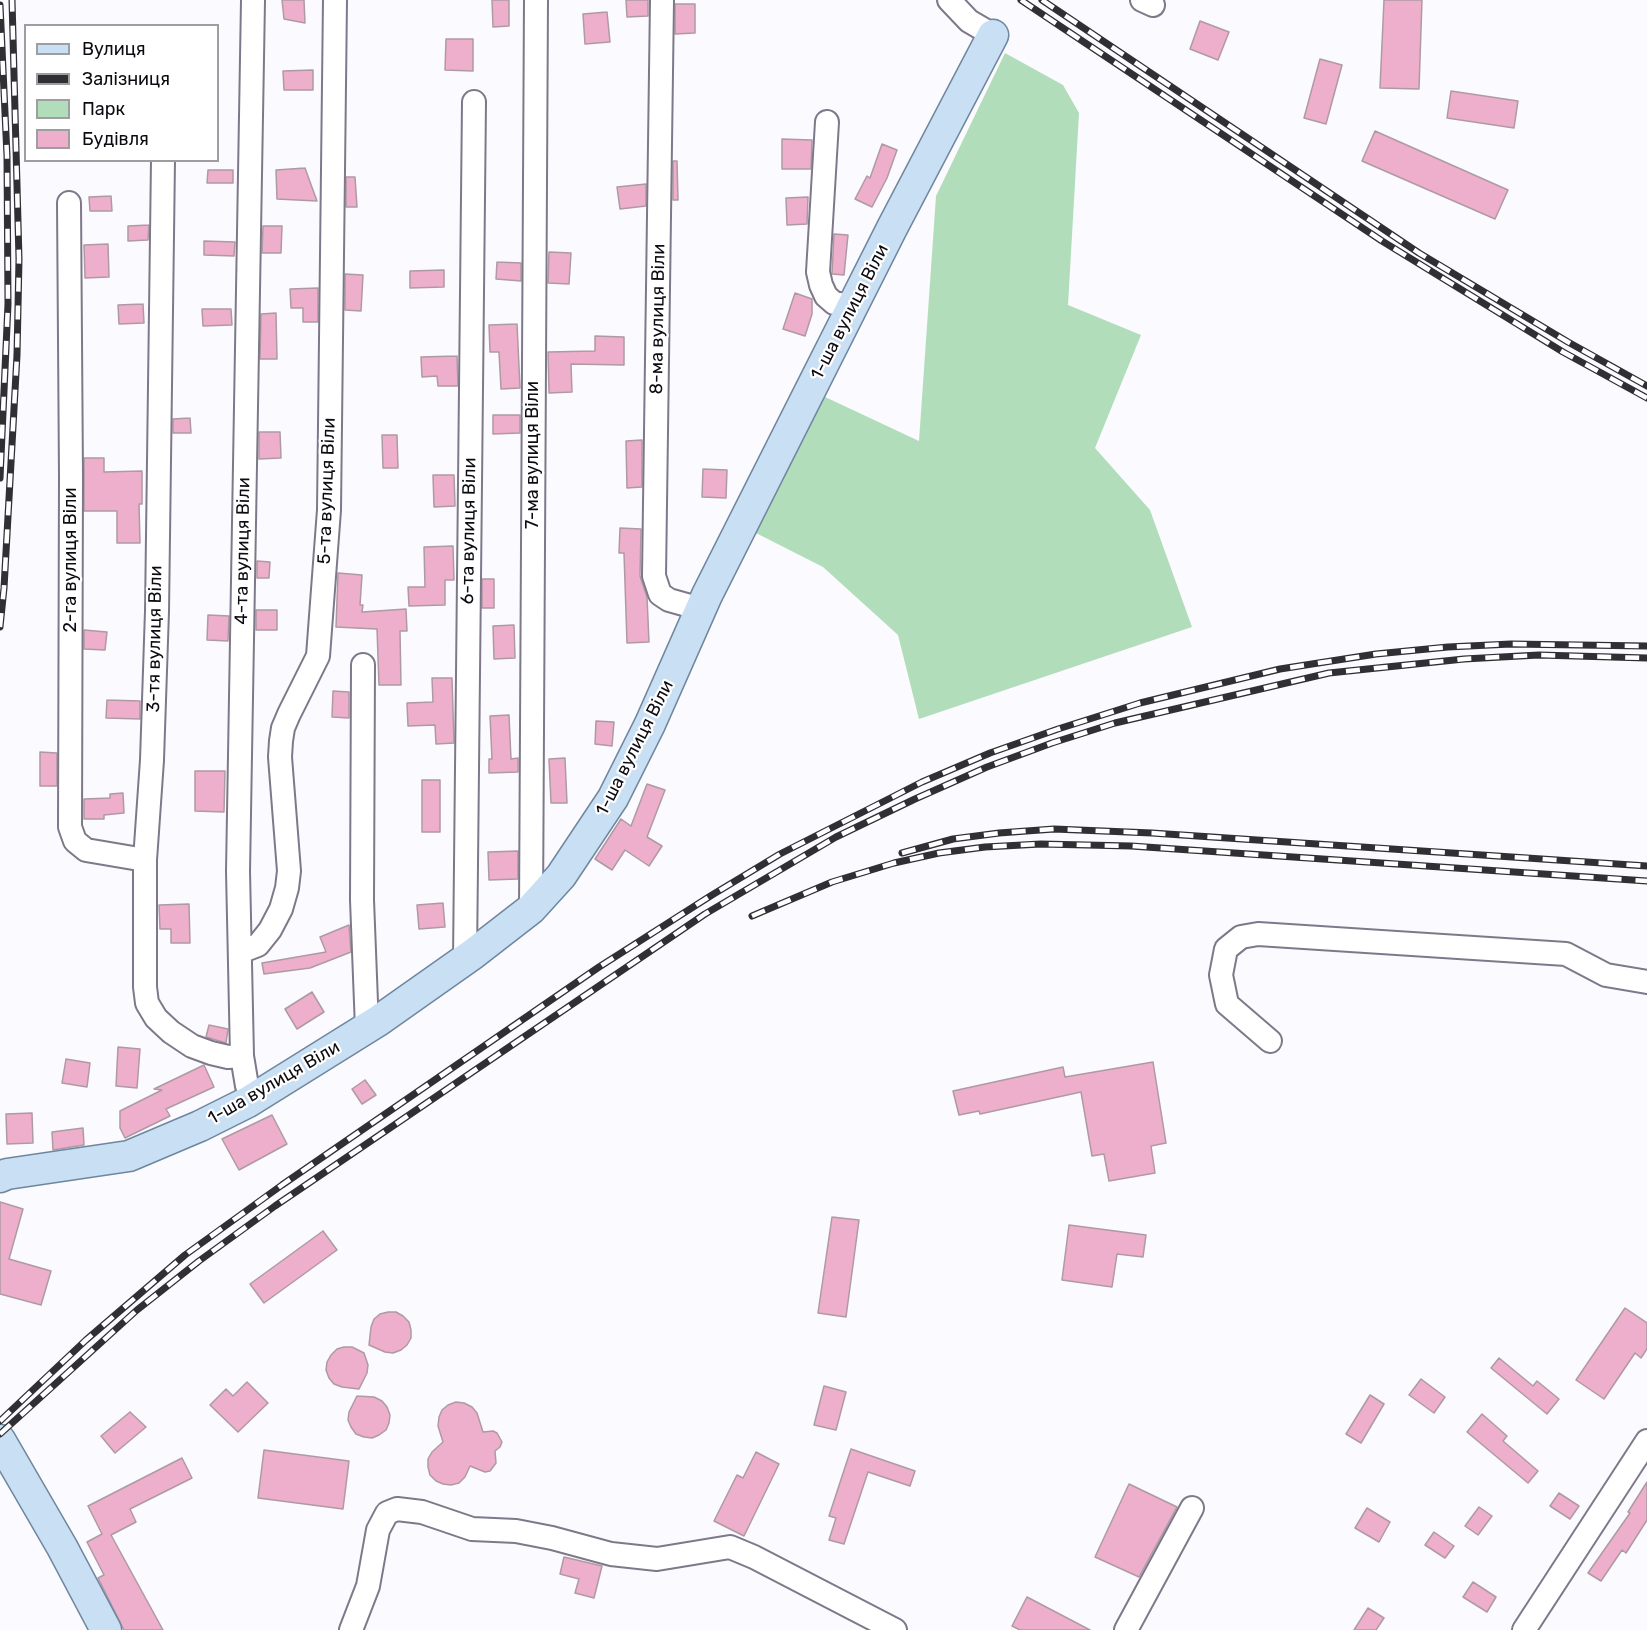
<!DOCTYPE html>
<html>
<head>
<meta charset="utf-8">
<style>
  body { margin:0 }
  #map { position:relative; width:1647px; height:1630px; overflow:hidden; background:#fbfafe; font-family:Rubik,sans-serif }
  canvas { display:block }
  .legend { position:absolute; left:24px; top:24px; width:195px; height:138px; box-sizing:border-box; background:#fff; border:2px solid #9e9da0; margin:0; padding:8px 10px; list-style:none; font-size:18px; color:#0d0b11 }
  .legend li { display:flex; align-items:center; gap:12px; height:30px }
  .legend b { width:30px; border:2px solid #9e9da0 }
</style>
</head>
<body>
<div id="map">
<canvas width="1647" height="1630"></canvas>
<ul class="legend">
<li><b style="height:8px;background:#c8dff4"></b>Вулиця</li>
<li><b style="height:8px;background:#302f34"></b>Залізниця</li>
<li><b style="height:16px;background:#b2ddbb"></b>Парк</li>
<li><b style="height:16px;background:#edafcb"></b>Будівля</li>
</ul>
</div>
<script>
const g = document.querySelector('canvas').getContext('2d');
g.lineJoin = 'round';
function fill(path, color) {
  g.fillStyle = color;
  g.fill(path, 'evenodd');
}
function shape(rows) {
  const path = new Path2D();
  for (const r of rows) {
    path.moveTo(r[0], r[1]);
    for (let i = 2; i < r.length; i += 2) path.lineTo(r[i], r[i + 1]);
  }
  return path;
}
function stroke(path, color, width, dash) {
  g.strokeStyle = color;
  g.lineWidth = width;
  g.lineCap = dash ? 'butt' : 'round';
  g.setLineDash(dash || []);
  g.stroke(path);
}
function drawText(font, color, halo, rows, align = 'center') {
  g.font = font + ' Rubik,sans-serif';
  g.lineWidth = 4.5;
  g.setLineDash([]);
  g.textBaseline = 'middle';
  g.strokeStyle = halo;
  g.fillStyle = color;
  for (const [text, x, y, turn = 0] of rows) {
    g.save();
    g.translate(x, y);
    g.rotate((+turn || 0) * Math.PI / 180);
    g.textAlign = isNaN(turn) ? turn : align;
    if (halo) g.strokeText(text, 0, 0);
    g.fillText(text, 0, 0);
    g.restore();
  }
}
fill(shape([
  [1005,53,1063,85,1079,113,1068,305,1141,335,1095,448,1150,510,1192,627,919,719,898,635,823,567,754,532,823,396,919,441,936,196]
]), '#b2ddbb');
const building = shape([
  [282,0,304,0,305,23,284,19,282,0],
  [492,0,509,0,509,26,493,27,492,0],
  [626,0,648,0,648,16,627,17,626,0],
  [1384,0,1422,0,1419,89,1380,88,1384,0],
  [675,4,695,4,695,33,675,34,675,4],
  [607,12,610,42,585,44,583,14,607,12],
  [1200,21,1229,32,1218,60,1190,49,1200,21],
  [446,39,473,39,473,71,445,70,446,39],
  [1320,59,1342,65,1326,124,1304,118,1320,59],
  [313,70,313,90,284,90,283,71,313,70],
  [1451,91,1518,101,1514,128,1447,118,1451,91],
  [1375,131,1508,190,1495,219,1362,161,1375,131],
  [782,139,812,140,811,169,782,169,782,139],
  [882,144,897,150,887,178,872,207,855,199,867,176,870,178,882,144],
  [673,161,677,161,678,200,673,200,673,161],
  [305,168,317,201,277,199,276,170,305,168],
  [208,170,233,170,233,183,207,183,208,170],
  [346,177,355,177,357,207,346,207,346,177],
  [646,184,646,206,620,209,617,187,646,184],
  [111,196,112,211,90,211,89,197,111,196],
  [808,197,807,224,787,225,786,198,808,197],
  [149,225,148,240,128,241,128,226,149,225],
  [263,226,282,226,281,253,262,253,263,226],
  [834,234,848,235,844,275,832,274,834,234],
  [204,241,235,242,234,256,204,255,204,241],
  [108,244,109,277,85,278,84,245,108,244],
  [549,252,571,253,569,284,548,283,549,252],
  [497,262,521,263,521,281,496,279,497,262],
  [444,270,444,287,410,288,410,271,444,270],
  [345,274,363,275,361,311,345,310,345,274],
  [318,288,318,322,303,322,303,308,291,308,290,289,318,288],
  [795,293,812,299,812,314,805,336,783,329,795,293],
  [143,304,144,323,119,324,118,305,143,304],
  [202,309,231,309,232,325,203,326,202,309],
  [276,313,277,359,260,359,261,314,276,313],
  [517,324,520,388,501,389,499,352,490,352,489,325,517,324],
  [595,336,624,337,624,365,571,364,572,392,549,393,548,352,595,351,595,336],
  [457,356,458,386,438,386,437,376,422,377,421,357,457,356],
  [493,415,520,415,520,433,493,434,493,415],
  [190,418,191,433,173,433,173,419,190,418],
  [259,432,280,432,281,458,259,459,259,432],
  [382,435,397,435,398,468,383,468,382,435],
  [642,440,642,487,627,488,626,441,642,440],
  [84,458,104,458,104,472,142,471,142,504,139,504,140,543,117,543,117,511,84,511,84,458],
  [703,469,727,470,726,498,702,497,703,469],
  [433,475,454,475,455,506,434,507,433,475],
  [620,528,641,529,640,576,647,597,649,642,627,643,624,553,619,553,620,528],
  [453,546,454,580,445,580,445,605,409,606,408,587,425,587,424,547,453,546],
  [257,561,270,562,269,578,257,578,257,561],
  [338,573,362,575,360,605,363,605,362,612,406,609,407,631,400,631,401,685,379,685,377,629,336,627,338,573],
  [482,579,494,579,494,608,482,608,482,579],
  [256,610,277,610,277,630,256,630,256,610],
  [208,615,229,616,228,641,207,640,208,615],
  [514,625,515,658,494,659,493,626,514,625],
  [84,630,107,632,105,650,84,649,84,630],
  [432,678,452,678,454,743,436,744,435,725,408,726,407,703,433,702,432,678],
  [333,691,349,692,349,718,332,717,333,691],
  [107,700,140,701,140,719,106,718,107,700],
  [509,715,511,759,518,758,518,772,489,773,489,759,492,759,490,716,509,715],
  [596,721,614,722,612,746,595,744,596,721],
  [40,752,57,753,57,786,40,786,40,752],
  [565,758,567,803,551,803,549,759,565,758],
  [195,771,225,771,224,812,195,811,195,771],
  [422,780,440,780,440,832,422,832,422,780],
  [647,784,665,790,647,837,662,846,649,866,625,850,612,870,595,859,621,819,631,826,647,784],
  [123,793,124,813,104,815,104,819,84,819,84,799,110,798,110,794,123,793],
  [518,851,518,879,489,880,488,852,518,851],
  [443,903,445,927,419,929,417,905,443,903],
  [189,904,190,943,171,943,171,929,160,929,159,905,189,904],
  [349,925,351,952,310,968,264,974,262,963,326,952,320,937,349,925],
  [312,992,324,1012,297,1029,285,1009,312,992],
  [209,1025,228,1029,226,1043,206,1037,209,1025],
  [118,1047,140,1049,137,1088,116,1086,118,1047],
  [66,1059,90,1063,87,1087,62,1083,66,1059],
  [1153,1062,1166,1143,1151,1146,1155,1173,1109,1181,1104,1154,1092,1156,1081,1092,980,1114,979,1111,959,1115,953,1091,1063,1067,1065,1077,1153,1062],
  [204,1065,214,1087,166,1109,170,1116,125,1138,120,1128,120,1111,162,1090,154,1089,204,1065],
  [365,1080,376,1095,362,1104,352,1089,365,1080],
  [32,1113,33,1143,7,1144,6,1114,32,1113],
  [272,1115,287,1144,239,1170,222,1139,272,1115],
  [83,1128,84,1145,53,1150,52,1132,83,1128],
  [0,1202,23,1209,9,1259,51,1271,41,1305,0,1294,0,1202],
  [832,1217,859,1220,846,1317,818,1313,832,1217],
  [1069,1225,1146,1235,1143,1257,1117,1254,1112,1287,1062,1280,1069,1225],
  [323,1231,337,1250,264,1303,250,1284,323,1231],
  [1625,1308,1647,1323,1647,1349,1641,1358,1635,1353,1604,1399,1576,1380,1625,1308],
  [388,1312,396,1312,403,1316,409,1322,411,1330,411,1338,407,1345,401,1350,393,1353,385,1352,369,1345,371,1327,374,1319,380,1314,388,1312],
  [344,1347,352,1347,364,1353,368,1365,367,1373,359,1389,342,1387,334,1384,329,1378,326,1370,327,1362,331,1355,337,1349,344,1347],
  [1499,1358,1533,1386,1537,1381,1559,1399,1547,1414,1491,1368,1499,1358],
  [1421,1379,1445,1397,1434,1413,1409,1395,1421,1379],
  [247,1382,268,1403,238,1432,210,1405,226,1389,233,1396,247,1382],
  [824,1386,846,1392,836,1430,814,1425,824,1386],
  [1370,1395,1384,1404,1361,1443,1346,1434,1370,1395],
  [357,1396,374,1397,382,1401,387,1407,390,1415,389,1423,386,1430,379,1435,372,1438,364,1437,356,1434,351,1427,348,1420,349,1412,357,1396],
  [456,1402,464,1403,472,1407,477,1413,483,1432,493,1431,497,1433,502,1442,500,1447,495,1451,496,1463,490,1471,485,1472,470,1466,465,1477,459,1483,451,1485,443,1484,436,1481,430,1475,428,1467,428,1459,432,1452,443,1442,438,1426,439,1417,442,1410,448,1405,456,1402],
  [130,1412,146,1427,115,1453,101,1436,130,1412],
  [1482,1414,1507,1436,1503,1441,1538,1471,1528,1483,1467,1432,1482,1414],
  [851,1449,915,1471,910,1486,868,1472,844,1544,829,1540,836,1518,829,1516,851,1449],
  [264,1450,349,1461,343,1509,258,1498,264,1450],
  [756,1452,779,1464,744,1536,714,1521,737,1475,743,1478,756,1452],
  [182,1458,192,1478,130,1509,136,1522,111,1535,163,1630,124,1630,98,1578,104,1575,87,1542,102,1534,88,1506,182,1458],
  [1647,1482,1647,1520,1626,1553,1622,1550,1601,1581,1588,1573,1630,1513,1628,1512,1647,1482],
  [1129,1484,1177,1507,1139,1577,1095,1557,1129,1484],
  [1559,1493,1579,1506,1570,1519,1550,1506,1559,1493],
  [1479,1507,1492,1516,1478,1535,1465,1526,1479,1507],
  [1367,1508,1390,1522,1379,1542,1355,1528,1367,1508],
  [1434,1532,1454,1546,1445,1558,1425,1545,1434,1532],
  [564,1557,602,1566,594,1598,575,1593,579,1579,560,1574,564,1557],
  [1473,1582,1496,1597,1487,1612,1463,1597,1473,1582],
  [1027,1597,1090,1630,1020,1630,1012,1626,1027,1597],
  [1368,1608,1384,1618,1376,1630,1354,1630,1368,1608]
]);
fill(building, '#edafcb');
stroke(building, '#af9aa3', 1.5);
const minor = shape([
  [253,0,238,871,242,1056,247,1086,259,1095],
  [662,0,654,576,660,594,669,600,701,609],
  [949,0,969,21,993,35],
  [1142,0,1153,5],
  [827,122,818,272,821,285,826,296,834,303,852,306],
  [163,160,157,611,152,760,145,860,145,987,147,1003,156,1018,171,1032,192,1046,211,1053,228,1057,242,1056],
  [69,203,71,477,70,827,75,841,86,850,145,860],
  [363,665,362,900,367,1028],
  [531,909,536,0],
  [240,952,258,945,270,930,281,909,287,888,289,871,280,757,281,741,283,728,289,714,318,656,329,510,335,0],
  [465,959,474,102],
  [1270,1041,1227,1004,1221,975,1226,949,1241,937,1258,934,1566,954,1606,975,1647,982],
  [351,1630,368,1586,378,1530,387,1513,397,1509,422,1512,472,1529,516,1531,552,1538,611,1554,657,1559,730,1547,754,1557,895,1630],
  [1126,1630,1192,1508],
  [1524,1630,1647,1441]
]);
const major = shape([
  [0,1177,7,1174,129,1156,200,1126,248,1102,378,1021,473,954,531,909,561,876,613,798,650,724,707,595,892,228,993,35],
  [0,1440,62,1547,106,1630]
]);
stroke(minor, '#7e798a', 26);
stroke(major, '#6f869f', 33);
stroke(minor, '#fff', 22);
stroke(major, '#c8dff4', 30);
const rail = shape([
  [1021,0,1382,241,1563,352,1647,398],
  [1042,0,1419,253,1568,342,1647,386],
  [0,5,7,156,8,304,0,478],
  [0,627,4,588,17,355,19,259,12,0],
  [902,853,953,839,999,833,1054,829,1152,833,1647,866],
  [752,916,832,882,894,863,939,853,985,847,1041,844,1131,846,1647,881],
  [0,1421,86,1340,185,1255,282,1185,599,967,712,895,780,854,922,782,990,753,1058,729,1140,703,1280,669,1376,654,1448,647,1511,644,1647,646],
  [0,1434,137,1310,199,1261,275,1206,705,914,836,837,915,799,987,767,1052,743,1115,723,1329,673,1464,659,1539,655,1647,658]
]);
stroke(rail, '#302f34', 7);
stroke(rail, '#fff', 4.5, [14]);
drawText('18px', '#0d0b11', '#fff', [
  ["1-ша вулиця Віли",850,312,-63],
  ["8-ма вулиця Віли",658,319,-89],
  ["7-ма вулиця Віли",533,455,-90],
  ["5-та вулиця Віли",327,491,-88],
  ["6-та вулиця Віли",469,531,-89],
  ["4-та вулиця Віли",243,551,-89],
  ["2-га вулиця Віли",71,560,-90],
  ["3-тя вулиця Віли",155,639,-89],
  ["1-ша вулиця Віли",635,748,-63],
  ["1-ша вулиця Віли",274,1083,-30]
]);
</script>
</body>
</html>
